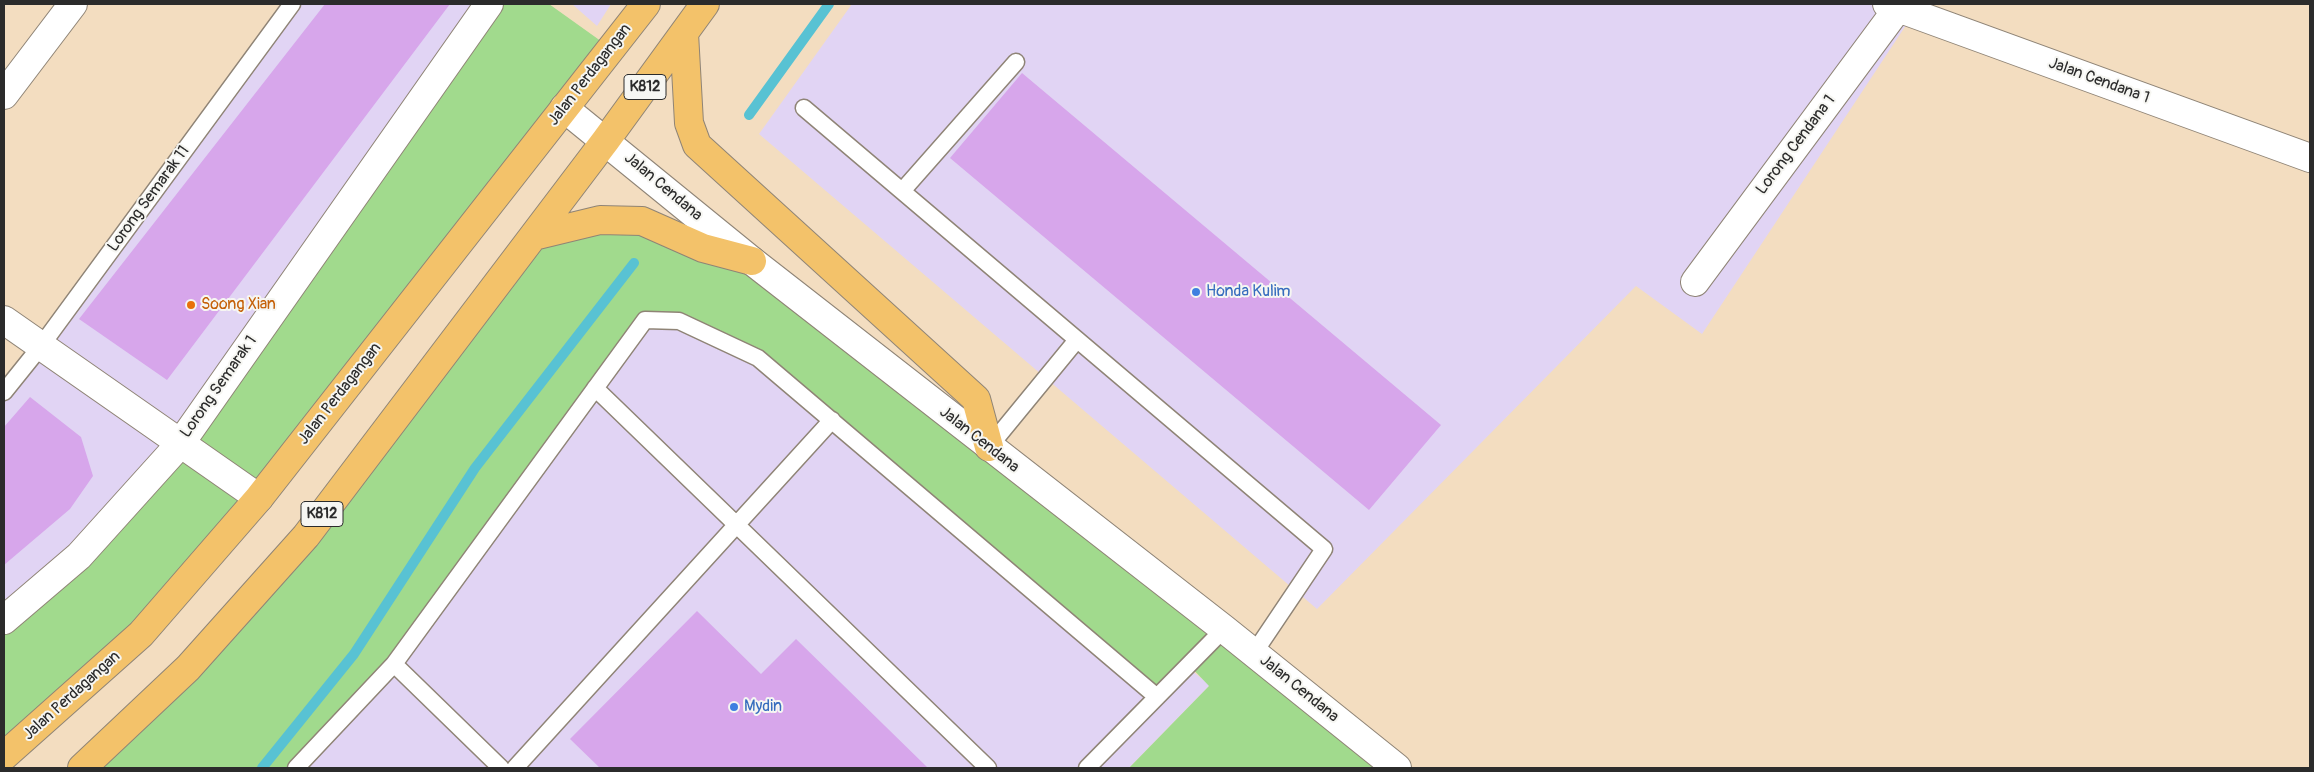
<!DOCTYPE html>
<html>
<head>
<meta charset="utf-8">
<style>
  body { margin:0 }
  #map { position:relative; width:2314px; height:772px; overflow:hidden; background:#f3ddc0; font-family:Pangolin,sans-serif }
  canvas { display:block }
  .frame { position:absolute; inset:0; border:5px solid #2b2b2b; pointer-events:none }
</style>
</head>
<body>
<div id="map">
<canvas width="2314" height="772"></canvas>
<div class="frame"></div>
</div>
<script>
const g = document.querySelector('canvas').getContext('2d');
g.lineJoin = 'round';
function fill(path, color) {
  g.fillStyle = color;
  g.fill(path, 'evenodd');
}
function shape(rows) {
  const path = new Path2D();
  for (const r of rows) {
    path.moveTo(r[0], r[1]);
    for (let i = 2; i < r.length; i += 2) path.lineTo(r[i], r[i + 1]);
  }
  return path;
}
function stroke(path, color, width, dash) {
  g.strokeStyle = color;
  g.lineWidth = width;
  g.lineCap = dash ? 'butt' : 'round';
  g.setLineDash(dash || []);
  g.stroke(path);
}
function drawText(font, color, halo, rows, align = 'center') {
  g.font = font + ' Pangolin,sans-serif';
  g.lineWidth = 4;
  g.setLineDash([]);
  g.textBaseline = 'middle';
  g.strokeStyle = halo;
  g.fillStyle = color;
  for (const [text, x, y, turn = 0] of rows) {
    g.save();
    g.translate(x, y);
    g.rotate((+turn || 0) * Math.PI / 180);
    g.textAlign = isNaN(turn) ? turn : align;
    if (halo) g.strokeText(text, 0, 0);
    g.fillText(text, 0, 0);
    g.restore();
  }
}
fill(shape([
  [293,4,547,4,4,756,4,384],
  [572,4,611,4,597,26],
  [852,4,1920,4,1702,334,1636,286,1317,609,759,134],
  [688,277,1210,685,1129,768,307,768,631,285]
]), '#e1d4f4');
fill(shape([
  [489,4,549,4,612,49,259,498,4,756,4,620,180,444],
  [600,220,752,261,1397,768,1129,768,1209,686,1189,665,1157,697,758,358,679,321,645,320,394,664,291,768,82,768,188,668,534,236]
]), '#a1da8d');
stroke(shape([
  [749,115,829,4],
  [262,768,354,654,475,468,634,263]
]), '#58c2d3', 10);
fill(shape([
  [325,4,450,4,167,380,79,319],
  [1022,73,1441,425,1369,510,950,158],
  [30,397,81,437,93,476,70,509,4,565,4,427],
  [697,611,761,674,796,639,928,768,600,768,570,739]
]), '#d7a6eb');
const lane = shape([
  [804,108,1324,549,1254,653],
  [903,190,1016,62],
  [595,388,988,768],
  [4,392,41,346,292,4],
  [989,447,1076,341],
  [394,664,501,768],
  [296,768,394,664,645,320,679,321,758,358,1157,697],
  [515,768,832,420],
  [1087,768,1224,629]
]);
const street = shape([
  [1887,4,2310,158],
  [4,95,73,4],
  [564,108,752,261,1224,629,1397,768],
  [1695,282,1898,8],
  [4,320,259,498],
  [4,620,79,556,180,444,489,4]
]);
const primary = shape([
  [684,33,689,123,697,145,976,399,989,447],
  [534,236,600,220,642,221,703,248,752,261],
  [4,756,141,634,259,498,646,4],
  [82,768,188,668,306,536,606,140,705,4]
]);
stroke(lane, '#8f8476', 19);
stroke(street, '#8f8476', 30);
stroke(primary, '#8f8476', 30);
stroke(lane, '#fff', 16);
stroke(street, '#fff', 28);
stroke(primary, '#f3c26a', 28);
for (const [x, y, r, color] of [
  [1196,292,5,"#3f7fe0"],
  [191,305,5,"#e8710a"],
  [734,707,5,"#3f7fe0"]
]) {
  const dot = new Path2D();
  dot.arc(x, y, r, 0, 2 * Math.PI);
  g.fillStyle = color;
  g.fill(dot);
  stroke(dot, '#f6f6f2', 2);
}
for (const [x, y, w] of [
  [645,87,42],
  [322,514,42]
]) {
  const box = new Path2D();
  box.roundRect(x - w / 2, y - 12.5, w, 25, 4);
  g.fillStyle = '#f6f6f2';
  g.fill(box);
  stroke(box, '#2b2b2b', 1);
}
drawText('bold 15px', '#2b2b2b', null, [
  ["K812",645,87],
  ["K812",322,514]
]);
drawText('16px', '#2b2b2b', '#f6f6f2', [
  ["Jalan Perdagangan",590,75,-52],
  ["Jalan Cendana 1",2099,81,20],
  ["Lorong Cendana 1",1796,145,-53],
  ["Jalan Cendana",663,187,40],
  ["Lorong Semarak 11",149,199,-54],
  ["Lorong Semarak 1",219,387,-55],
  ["Jalan Perdagangan",340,394,-52],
  ["Jalan Cendana",979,440,38],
  ["Jalan Cendana",1299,689,39],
  ["Jalan Perdagangan",72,696,-42]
]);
drawText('16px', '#366cbe', '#f6f6f2', [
  ["Honda Kulim",1206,292],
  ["Mydin",744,707]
], 'left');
drawText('16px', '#c56008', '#f6f6f2', [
  ["Soong Xian",201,305]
], 'left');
</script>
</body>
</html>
